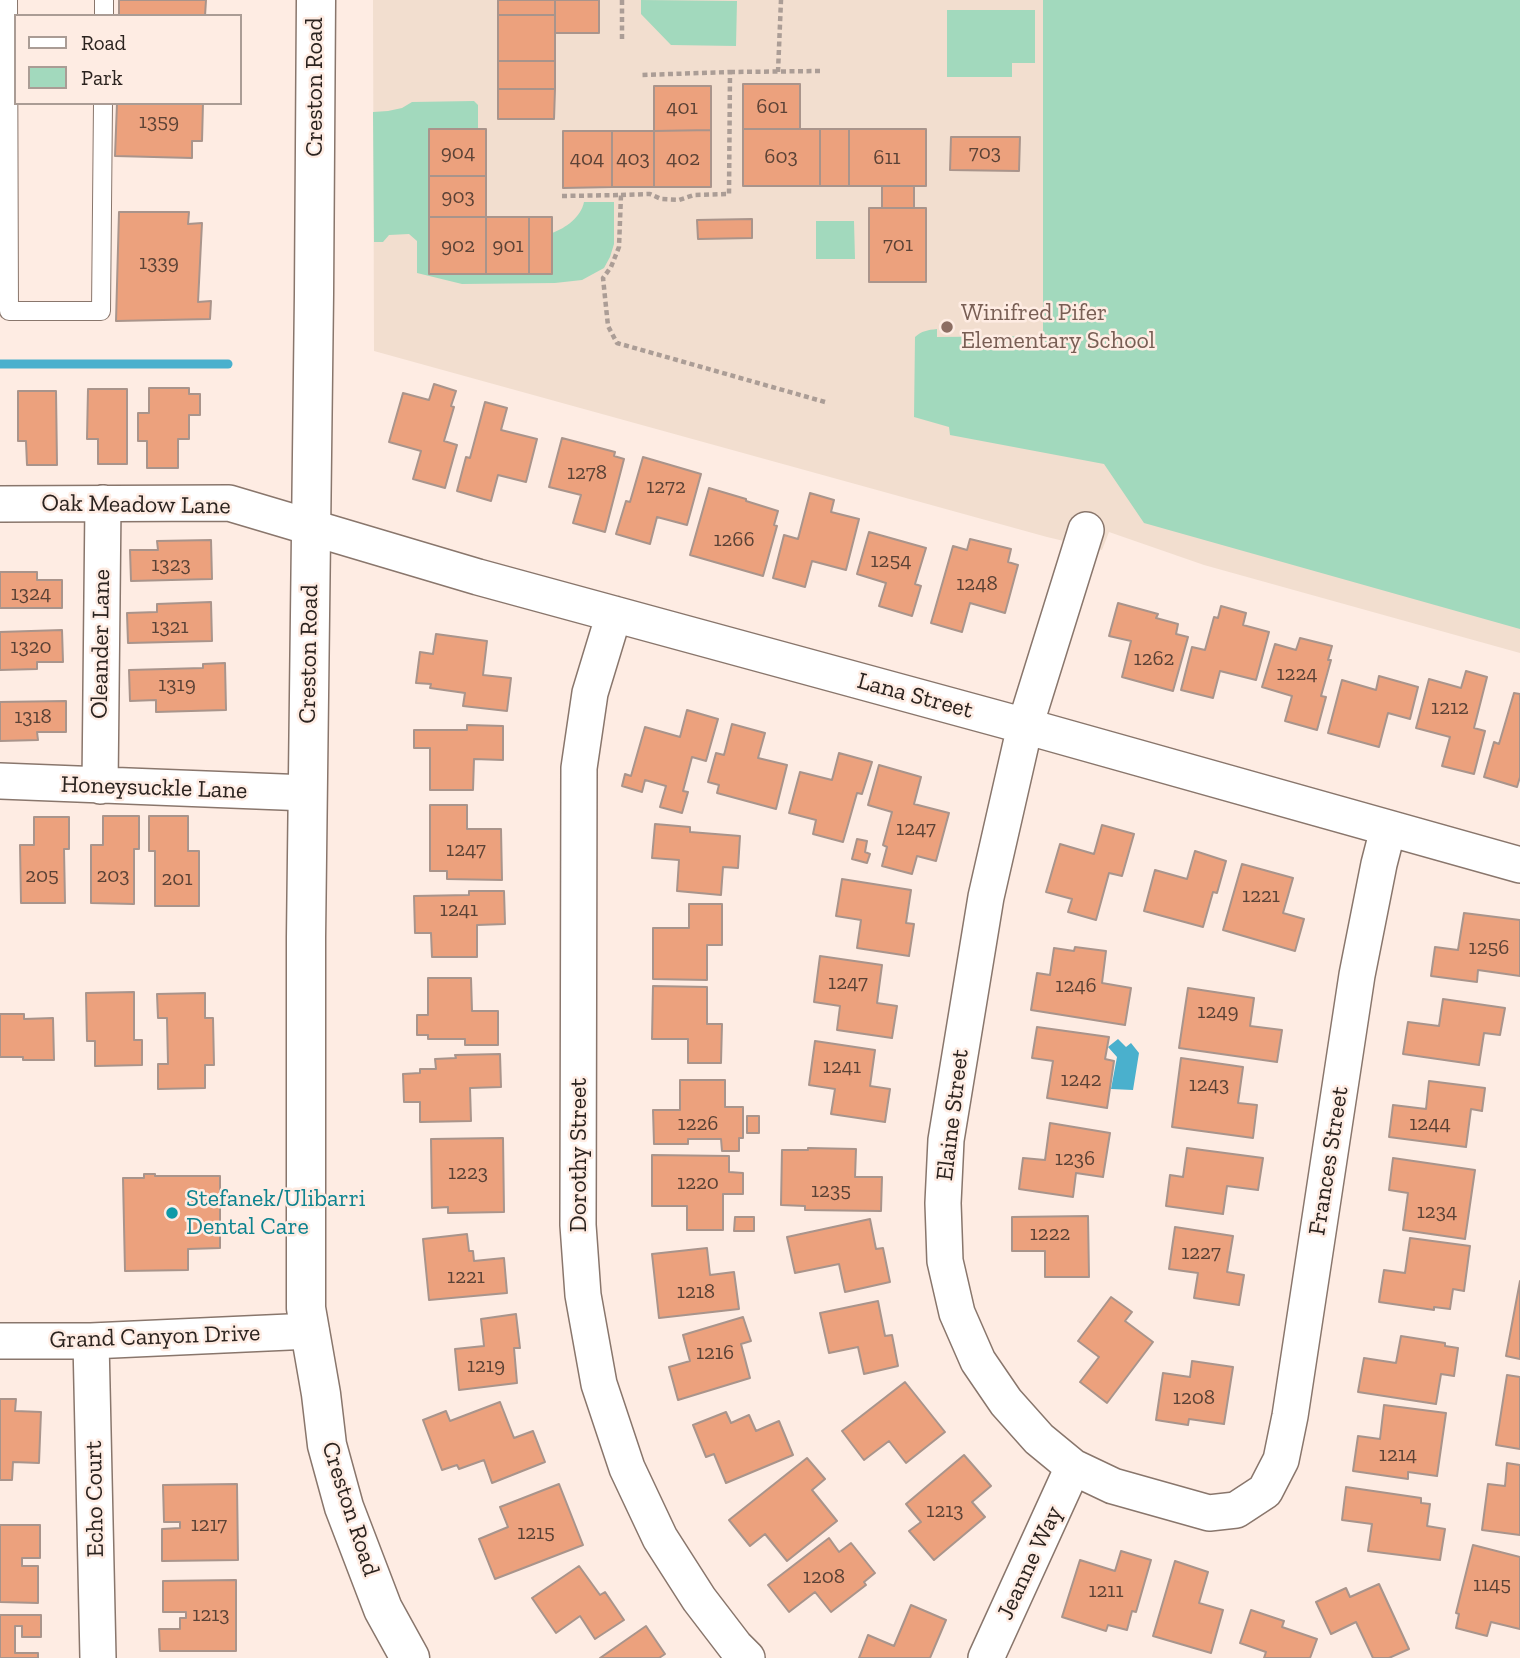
<!DOCTYPE html>
<html>
<head>
<meta charset="utf-8">
<style>
	body { margin:0 }
	#map { position:relative; width:1520px; height:1658px; overflow:hidden; background:#feece3; font-family:"Zilla Slab",serif }
	canvas { display:block }
	.legend { position:absolute; left:14px; top:14px; width:228px; height:91px; box-sizing:border-box; background:#feece3; border:2px solid #aa9c95; margin:0; padding:9px 12px; list-style:none; font-size:21px; color:#2b231f }
	.legend li { display:flex; align-items:center; gap:14px; height:35px }
	.legend b { width:35px; border:2px solid #aa9c95 }
</style>
</head>
<body>
<div id="map">
<canvas width="1520" height="1658"></canvas>
<ul class="legend">
<li><b style="height:9px;background:#fff"></b>Road</li>
<li><b style="height:19px;background:#a2d9bd"></b>Park</li>
</ul>
</div>
<script>
const context = document.querySelector('canvas').getContext('2d');
context.lineJoin = 'round';
function fillPath(path, color) { context.fillStyle = color; context.fill(path, 'evenodd'); }
function trace(path, color, width, dash) { context.strokeStyle = color; context.lineWidth = width; context.lineCap = dash ? 'butt' : 'round'; context.setLineDash(dash || []); context.stroke(path); }
function write(font, color, halo, rows, align = 'center') {
  context.font = font + ' "Zilla Slab",serif'; context.lineWidth = 5; context.setLineDash([]); context.textBaseline = 'middle'; context.strokeStyle = halo; context.fillStyle = color; for (const [text, x, y, turn = 0] of rows) {
    context.save(); context.translate(x, y); context.rotate((+turn || 0) * Math.PI / 180); context.textAlign = isNaN(turn) ? turn : align; if (halo) context.strokeText(text, 0, 0); context.fillText(text, 0, 0); context.restore();
  }
}
fillPath(new Path2D(`
	M373 0H1520V653L1204 565 1109 532 1102 550 1047 537 374 351Z`), '#f2decf');
fillPath(new Path2D(`
	M641 0 737 1 736 46 671 45 641 14Z
	M1043 0H1520V629L1144 523 1104 464 950 435 949 427 914 417 915 337C922 331 927 330 937 329V337L1043 336Z
	M947 10H1035V63H1012V77H947Z
	M474 101 478 105V129L429 130V274H551L552 233C566 228 581 217 584 202H614V244L610 257 604 268 582 280 555 283 462 284 417 273V241L409 234 389 235 383 242H374L373 112 388 111 402 108 412 102Z
	M816 221H854L855 259H816Z`), '#a2d9bd');
fillPath(new Path2D(`
	M1118 1039 1126 1047 1131 1043 1139 1053 1133 1090 1111 1089 1117 1057 1108 1047Z`), '#4ab0cd');
trace(new Path2D(`
	M0 364H228`), '#4ab0cd', 9);
const building = new Path2D(`
	M119 0H206L205 16H119Z
	M498 0H555V15H498Z
	M555 0H599V33H555Z
	M498 15H555V61H498Z
	M498 61H555V89H498Z
	M743 84H800V129H743Z
	M654 86H711V130L654 131Z
	M498 89H555L554 119H498Z
	M117 103H203L202 141H192V158L115 156Z
	M429 129H486V176H429Z
	M743 129H820V186H743Z
	M820 129H849V186H820Z
	M849 129H926V186H849Z
	M711 130V187H654V131Z
	M563 131H612V187L563 188Z
	M612 131H654V187H612Z
	M951 137H1020L1019 171 950 170Z
	M429 176H486V217H429Z
	M882 186H914V208H882Z
	M869 208H926V282H869Z
	M119 212H189L188 224 202 223 198 302 211 301 210 319 116 321Z
	M429 217H486V274H429Z
	M486 217H529V274H486Z
	M529 217H552V274H529Z
	M752 219V238L698 239 697 220Z
	M434 384 456 391 451 406 454 407 444 441 457 445 445 488 413 479 421 451 389 442 403 393 429 400Z
	M149 388H189V394H200V415H189V439H178V468H147V441H138V413H149Z
	M88 389H127V464H98V439H87Z
	M18 391H56L57 465H27L26 441H18Z
	M485 402 507 408 501 430 537 439 526 482 498 475 491 501 457 491 466 457 470 458Z
	M562 438 615 452 614 456 624 459 605 532 573 523 581 495 549 487Z
	M643 457 701 474 687 525 657 517 650 544 616 534 626 501 630 502Z
	M709 488 746 499V501L778 511 774 525 777 526 763 576 690 555Z
	M810 493 834 500 831 512 859 519 846 570 812 561 805 587 773 578 784 535 798 539Z
	M869 532 926 548 915 584 921 586 912 616 879 606 886 583 857 574Z
	M970 539 1011 549 1008 562 1018 565 1005 613 970 603 962 632 931 623 953 546 967 550Z
	M211 540 212 579 131 581 130 550H158L157 541Z
	M0 572H37V580H62V608H0Z
	M211 602 212 641 128 643 127 613 157 612V604Z
	M1118 603 1158 614 1156 618 1178 624 1176 634 1188 637 1173 691 1122 677 1131 641 1109 636Z
	M1221 606 1246 613 1243 625 1269 632 1256 680 1220 671 1213 698 1181 690 1192 647 1205 650 1214 617 1218 618Z
	M62 630 63 662H37V669L0 670V632Z
	M436 634 487 641 483 675 511 678 507 711 463 706 465 693 430 688 431 684 416 683 420 652 433 654Z
	M1300 638 1332 646 1328 660H1331L1321 696 1326 697 1317 730 1285 721 1292 696 1262 687 1275 644 1296 650Z
	M225 663 226 710 156 712V700L130 701 129 670 203 668V664Z
	M1466 671 1487 677 1474 728 1485 731 1474 774 1442 766 1450 737 1416 728 1429 679 1461 688Z
	M1379 676 1418 687 1410 719 1388 713 1379 747 1328 733 1342 680 1376 690Z
	M1514 693 1520 694V777L1517 787 1484 777 1494 742 1499 744Z
	M66 701V732H37L38 740 0 741V702Z
	M687 710 718 719 706 761 692 757 683 791 688 792 682 813 660 807 666 786 645 780 642 792 622 786 625 774 631 776 645 727 680 737Z
	M732 724 765 733 758 758 787 765 776 809 717 793 719 785 708 782 716 753 724 755Z
	M467 725 503 726V760L474 759 473 790H430V748H414V730H467Z
	M839 753 872 762 862 794 857 793 843 842 813 834 816 820 789 813 800 772 832 780Z
	M879 765 921 777 914 804 949 813 936 861 917 856 912 874 882 866 887 847 883 845 892 812 868 805Z
	M430 805H467V829H501L502 880 447 879V871H430Z
	M103 816H139V849H134V904L91 903V845H103Z
	M149 816H188V851H199V906H155V851H149Z
	M34 817H69V849H64L65 903H21L20 845H34Z
	M655 824 690 827V832L740 836 738 868 723 867 721 895 677 891 679 860 652 858Z
	M1102 825 1134 834 1122 876 1109 873 1096 920 1068 912 1072 899 1046 892 1060 844 1094 854Z
	M857 839 867 841 865 852 870 854 867 863 852 859Z
	M1195 851 1226 861 1217 893 1213 892 1203 927 1144 911 1155 870 1187 879Z
	M1242 864 1293 878 1283 913 1304 919 1295 951 1223 930Z
	M842 879 911 890 906 923 914 924 909 956 857 948 861 920 836 916Z
	M469 891H504L505 924 477 925V957H432L431 933H415L414 896 469 895Z
	M689 904H722V945H707V980L653 979V928H689Z
	M1464 913 1520 920V976L1478 970 1477 982 1431 976 1435 947 1458 950Z
	M1075 947 1106 951 1102 983 1131 988 1125 1025 1031 1010 1037 973 1050 975 1054 948 1074 951Z
	M820 956 882 965 877 1003 897 1006 892 1038 837 1030 840 1006 814 1002Z
	M428 978H471L472 1011H498V1045H465V1039H428V1035H417V1015H428Z
	M653 986 707 987V1024H722L721 1063H688V1039H652Z
	M1188 988 1254 998 1250 1026 1282 1030 1277 1062 1179 1048Z
	M134 992V1040H142V1065L95 1066V1041H87L86 993Z
	M205 993V1018H213L214 1065H205V1088L158 1089V1064H168L167 1018H158L157 994Z
	M1443 999 1505 1008 1500 1035 1484 1033 1479 1065 1403 1054 1408 1022 1439 1026Z
	M0 1014H24V1019L53 1018 54 1060H23V1057H0Z
	M1037 1027 1109 1037 1105 1059 1114 1061 1107 1108 1047 1098 1053 1061 1032 1058Z
	M815 1041 875 1050 870 1086 890 1089 885 1122 831 1114 835 1089 809 1085Z
	M500 1054 501 1087 470 1088 471 1121 420 1122V1102H404L403 1074 420 1073V1069H436L435 1059 456 1058 455 1055Z
	M1181 1058 1243 1067 1238 1103 1257 1105 1253 1138 1172 1127Z
	M680 1080H725V1107H743V1138H739V1151H722L721 1139H688V1144H654L653 1110H680Z
	M1429 1081 1485 1088 1482 1111 1471 1109 1466 1147 1389 1137 1393 1105 1426 1109Z
	M747 1116H759V1133H747Z
	M1050 1123 1110 1133 1103 1177 1076 1173 1073 1197 1019 1189 1023 1158 1045 1160Z
	M503 1138 504 1212 448 1213V1207L432 1208 431 1139Z
	M808 1148 856 1149 855 1177H882L881 1211 805 1210V1206L781 1205 782 1150H808Z
	M1187 1148 1263 1158 1258 1190 1227 1186 1223 1214 1166 1206 1170 1175 1183 1177Z
	M652 1155 729 1156V1172L743 1173V1194H723V1230H687V1206H652Z
	M1393 1158 1475 1170 1465 1239 1403 1230 1408 1193 1389 1190Z
	M144 1174H155V1176H220V1248L188 1249V1270L125 1271 123 1178H144Z
	M1088 1216 1089 1277H1045V1251H1012V1217Z
	M735 1217H754V1231H734Z
	M870 1219 876 1249 883 1248 890 1282 845 1292 839 1264 795 1273 787 1237Z
	M1175 1227 1233 1236 1227 1272 1244 1275 1239 1305 1194 1298 1198 1273 1169 1269Z
	M467 1234 469 1251H473L474 1261 504 1258 507 1293 429 1300 423 1239Z
	M1410 1238 1470 1246 1464 1291 1453 1289 1450 1309 1434 1307V1310L1379 1302 1384 1270 1405 1273Z
	M707 1248 710 1275 734 1272 739 1309 659 1318 652 1254Z
	M1520 1281V1359L1506 1356Z
	M1111 1297 1132 1312 1125 1321 1153 1342 1107 1403 1080 1382 1099 1357 1078 1341Z
	M878 1301 885 1336 892 1335 898 1366 864 1374 858 1347 829 1353 820 1313Z
	M516 1314 520 1348H514L517 1383 459 1390 455 1349 484 1346 481 1319Z
	M743 1317 751 1341 741 1344 750 1378 678 1400 669 1367 690 1361 683 1335Z
	M1401 1336 1445 1343V1346L1458 1348 1454 1376 1441 1374 1436 1404 1358 1392 1364 1358 1396 1363Z
	M1192 1361 1233 1367 1224 1424 1189 1419 1188 1425 1156 1420 1163 1373 1190 1377Z
	M1507 1375 1520 1377V1449L1496 1445Z
	M905 1382 945 1432 906 1463 889 1441 864 1460 842 1431Z
	M0 1399H16L15 1411 41 1412 39 1463 13 1462 12 1480H0Z
	M500 1402 514 1438 533 1431 545 1462 492 1483 484 1460 459 1469 457 1465 442 1470 423 1420 446 1411 450 1421Z
	M1384 1405 1446 1413 1437 1476 1408 1472V1479L1353 1471 1358 1436 1380 1439Z
	M726 1412 731 1423 749 1415 756 1431 779 1421 793 1455 726 1483 714 1454 706 1457 693 1425Z
	M964 1455 991 1486 972 1502 985 1517 934 1560 909 1531 921 1522 906 1504Z
	M807 1458 825 1479 812 1490 837 1521 787 1561 765 1534 750 1546 729 1520Z
	M1507 1463 1520 1465V1535L1482 1530 1488 1484 1505 1486Z
	M237 1484 238 1560 162 1561V1529L180 1528V1522H164L163 1485Z
	M559 1484 583 1545 495 1579 479 1539 508 1527 500 1507Z
	M1346 1487 1421 1498V1503L1430 1504 1427 1526 1445 1529 1440 1560 1368 1551 1372 1524 1342 1520Z
	M0 1525H40V1558H22V1566H38V1603L0 1602Z
	M829 1538 839 1552 851 1543 875 1573 864 1582 866 1585 831 1612 815 1592 789 1612 768 1585Z
	M1473 1545 1520 1557V1629L1491 1622 1487 1636 1456 1628 1459 1614 1456 1613Z
	M1121 1551 1151 1560 1136 1612 1132 1611 1127 1630 1108 1625 1106 1631 1062 1617 1080 1560 1115 1571Z
	M1175 1561 1208 1572 1199 1603 1223 1610 1211 1653 1153 1636Z
	M579 1566 600 1595 605 1592 624 1620 595 1639 580 1616 556 1633 532 1598Z
	M236 1580V1651H160L159 1629H180V1618H186V1612H163V1581Z
	M1379 1584 1409 1649 1389 1658H1373L1356 1622 1331 1634 1316 1602 1346 1588 1350 1597Z
	M911 1605 946 1620 930 1658H859L868 1635 894 1646Z
	M1251 1610 1284 1621 1282 1627 1317 1639 1310 1658H1264L1266 1652 1240 1643Z
	M0 1615H41V1637H22V1626H15V1653H38V1658H0Z
	M646 1626 665 1654 659 1658H600Z`);
fillPath(building, '#eca17d');
trace(building, '#a9948b', 2);
const lane = new Path2D(`
	M8 0 9 311H101L103 103
	M104 16V0`);
const street = new Path2D(`
	M0 504 229 503 478 577 1025 726 1520 865
	M1086 530 1025 726 986 897 946 1140 943 1203 945 1261 957 1313 978 1361 1006 1402 1039 1439 1073 1467 1113 1486 1209 1513 1236 1510 1265 1491 1281 1460 1290 1416 1357 975 1379 864 1388 829
	M614 614 590 693 579 768 578 1225 583 1295 599 1384 627 1468 660 1538 699 1599 735 1646 747 1658
	M0 781 308 793
	M100 786 103 503
	M0 1341H91L311 1331
	M91 1341 98 1658
	M986 1658 1073 1467`);
const secondary = new Path2D(`
	M316 0 314 294 306 937V1308L321 1394 327 1445 344 1507 383 1609 410 1658`);
trace(lane, '#89766c', 20);
trace(street, '#89766c', 38);
trace(secondary, '#89766c', 41);
trace(new Path2D(`
	M622 0V41
	M730 72 822 71
	M778 72 781 0
	M621 195 650 194 661 199 679 200 694 195 729 194 730 72 642 75
	M562 196 621 195 619 247 611 267 603 278 608 326 617 343 825 402`), '#ab9d96', 4.5, [5, 3.5]);
trace(lane, '#fff', 18);
trace(street, '#fff', 35);
trace(secondary, '#fff', 38);
for (const [x, y, r, color] of [
	[947,327,7,"#8d6e63"],
	[172,1213,7,"#0f9aa8"]
]) { const dot = new Path2D(); dot.arc(x, y, r, 0, 2 * Math.PI); context.fillStyle = color; context.fill(dot); trace(dot, '#feece3', 2.5); }
write('21px', '#5b4236', null, [
	["601",772,107],
	["401",682,108],
	["1359",159,122],
	["904",458,153],
	["703",985,153],
	["603",781,157],
	["611",887,158],
	["404",587,159],
	["403",633,159],
	["402",683,159],
	["903",458,197],
	["701",898,245],
	["902",458,246],
	["901",508,246],
	["1339",159,263],
	["1278",587,473],
	["1272",666,487],
	["1266",734,540],
	["1254",891,561],
	["1323",171,565],
	["1248",977,584],
	["1324",31,594],
	["1321",170,627],
	["1320",31,647],
	["1262",1154,659],
	["1224",1297,674],
	["1319",177,685],
	["1212",1450,708],
	["1318",33,717],
	["1247",916,829],
	["1247",466,850],
	["205",42,876],
	["203",113,876],
	["201",177,879],
	["1221",1261,896],
	["1241",459,910],
	["1256",1489,948],
	["1247",848,983],
	["1246",1076,986],
	["1249",1218,1012],
	["1241",842,1067],
	["1242",1081,1080],
	["1243",1209,1085],
	["1226",698,1124],
	["1244",1430,1124],
	["1236",1075,1159],
	["1223",468,1173],
	["1220",698,1183],
	["1235",831,1191],
	["1234",1437,1212],
	["1222",1050,1234],
	["1227",1201,1253],
	["1221",466,1277],
	["1218",696,1292],
	["1216",715,1353],
	["1219",486,1366],
	["1208",1194,1398],
	["1214",1398,1455],
	["1213",945,1511],
	["1217",209,1525],
	["1215",536,1533],
	["1208",824,1577],
	["1145",1492,1585],
	["1211",1106,1591],
	["1213",211,1615]
]);
write('24px', '#2b231f', '#feece3', [
	["Creston Road",315,87,-90],
	["Oak Meadow Lane",136,505,1],
	["Oleander Lane",101,644,-89],
	["Creston Road",309,654,-89],
	["Lana Street",915,696,15],
	["Honeysuckle Lane",154,788,2],
	["Elaine Street",953,1115,-83],
	["Dorothy Street",579,1155,-90],
	["Frances Street",1329,1161,-81],
	["Grand Canyon Drive",155,1337,-2],
	["Echo Court",95,1499,-91],
	["Creston Road",350,1509,72],
	["Jeanne Way",1030,1563,-65]
]);
write('24px', '#785e54', '#feece3', [
	["Winifred Pifer",961,313],
	["Elementary School",961,341]
], 'left');
write('24px', '#0d838f', '#feece3', [
	["Stefanek/Ulibarri",186,1199],
	["Dental Care",186,1227]
], 'left');
</script>
</body>
</html>
